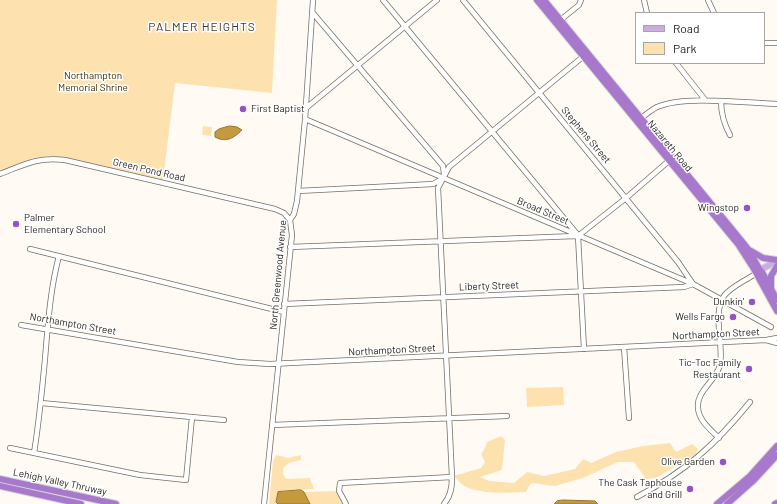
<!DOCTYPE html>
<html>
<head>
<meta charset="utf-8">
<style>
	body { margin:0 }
	#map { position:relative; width:777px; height:504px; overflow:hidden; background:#fffbf4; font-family:Barlow,sans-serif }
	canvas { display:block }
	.legend { position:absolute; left:635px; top:12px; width:130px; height:52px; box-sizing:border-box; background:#fff; border:1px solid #a6a5a4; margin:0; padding:5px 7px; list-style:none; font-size:12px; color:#201e1b }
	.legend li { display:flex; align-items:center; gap:8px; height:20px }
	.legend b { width:20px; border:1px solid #a6a5a4 }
</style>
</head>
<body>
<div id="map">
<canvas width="777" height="504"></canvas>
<ul class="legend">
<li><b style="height:5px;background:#caaee0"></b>Road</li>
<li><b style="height:11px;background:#fde2b0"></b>Park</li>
</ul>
</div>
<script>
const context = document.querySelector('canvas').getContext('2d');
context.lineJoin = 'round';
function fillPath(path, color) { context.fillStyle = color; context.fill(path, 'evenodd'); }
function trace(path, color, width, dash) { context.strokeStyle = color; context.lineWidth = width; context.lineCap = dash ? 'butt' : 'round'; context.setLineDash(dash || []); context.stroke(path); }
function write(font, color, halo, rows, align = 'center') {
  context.font = font + ' Barlow,sans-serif'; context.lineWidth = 3; context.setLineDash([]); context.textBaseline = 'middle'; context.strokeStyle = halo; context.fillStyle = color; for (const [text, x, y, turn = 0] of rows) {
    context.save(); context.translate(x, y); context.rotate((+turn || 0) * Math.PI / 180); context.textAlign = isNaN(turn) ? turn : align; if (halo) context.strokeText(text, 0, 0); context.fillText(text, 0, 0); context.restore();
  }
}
fillPath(new Path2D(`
	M0 0H277L272 93 175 83 163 180 52 156 33 158 0 172Z
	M203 126 212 127 211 136 202 135Z
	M563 387 564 405 527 407 526 388Z
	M501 436 505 440 502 470 480 477 489 481 514 483 527 472 544 476 575 469 583 459 591 463 616 452 643 446 670 443 676 452 692 444 698 449 696 454 656 478 646 479 634 462H618L583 478 555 486 532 483 529 486 526 492C507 493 479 495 463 485 460 483 457 479 454 476L481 468 485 462 481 454 485 448 487 442Z
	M276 455 288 458 301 455V460L289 463 283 468V474L286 479 310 478 314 489 278 492 276 502 278 504H269L273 461Z
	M339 491 346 504H310L304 492Z`), '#fde2b0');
const water = new Path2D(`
	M230 126 237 127 242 130C234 138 226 143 215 137V132L219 129Z
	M301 490 304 492 310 504H278L276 502 278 492Z
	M563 500 595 501 598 504H554L557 501Z`);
fillPath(water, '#c5993d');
trace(water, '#947433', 1);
const minor = new Path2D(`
	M383 0 577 234
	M644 0 647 13
	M708 0 714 13
	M312 12 443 166 444 174
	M558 22 579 5 581 0
	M764 43H777
	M676 63 706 101
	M721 101C721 114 724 124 730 135
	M306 108 437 0
	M305 119 693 284 771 327
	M639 120C645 115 651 110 657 107 685 95 745 103 777 104
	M0 174C26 164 36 157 65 160L275 209 284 213 290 220
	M298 191 433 184 442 179
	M578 236 626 198 671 159
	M578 236 584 349
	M290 247 576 236
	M30 249 284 312
	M284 304 684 287 693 284 678 262 463 0
	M21 325 238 362 270 364 766 340 777 338
	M766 340 777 343
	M624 347 629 418
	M41 403 224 420
	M272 425 507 416
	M719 438C710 429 699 421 698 408 696 391 716 381 720 365 724 346 712 313 724 296 730 287 748 279 757 273
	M10 448 140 475 186 480 192 417
	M34 453C39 422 42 391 45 359 48 324 50 290 59 256
	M637 497C686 471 715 445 750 402
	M264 504 292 235 290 220 294 214 297 201 305 120 313 0
	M346 504 339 491 340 483 452 477
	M444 504C451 496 452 487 452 477L438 188 449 167 585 55`);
const major = new Path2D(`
	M757 273 760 270 777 261`);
const highway = new Path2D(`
	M537 0 738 244 754 269 777 311
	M544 0 735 233 748 249 760 270
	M751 251 763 258 777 260
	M762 272 777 300
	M771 288V276L777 266
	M0 479 116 504
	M0 486 81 504
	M717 504 750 476 777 446
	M727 504 754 480 777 455
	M775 504 777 503`);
trace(minor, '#736f67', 6);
trace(major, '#d7d6d6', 8);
trace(highway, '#d7d6d6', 8);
trace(minor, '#fff', 4.5);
trace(major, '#caaee0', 5.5);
trace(highway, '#a778cc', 6);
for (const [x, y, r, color] of [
	[243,109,4,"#9651c6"],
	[747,208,4,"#9651c6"],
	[16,224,4,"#9651c6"],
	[752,302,4,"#9651c6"],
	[733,317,4,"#9651c6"],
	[749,369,4,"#9651c6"],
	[723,462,4,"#9651c6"],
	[690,489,4,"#9651c6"]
]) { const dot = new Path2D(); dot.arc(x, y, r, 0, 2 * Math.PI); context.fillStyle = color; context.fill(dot); trace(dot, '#fff', 1.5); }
write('10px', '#3a2800', '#fff', [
	["Northampton",93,76],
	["Memorial Shrine",93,88]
]);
write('10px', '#201e1b', '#fff', [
	["First Baptist",251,109,"left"],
	["Wingstop",739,208],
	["Palmer",24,218,"left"],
	["Elementary School",24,230,"left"],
	["Dunkin'",744,302],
	["Wells Fargo",725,317],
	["Tic-Toc Family",741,363],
	["Restaurant",741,375],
	["Olive Garden",715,462],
	["The Cask Taphouse",682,483],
	["and Grill",682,495]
], 'right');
write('10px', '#201e1b', '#fff', [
	["Stephens Street",586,135,50],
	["Nazareth Road",670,146,50],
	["Green Pond Road",149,170,13],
	["Broad Street",543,211,23],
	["North Greenwood Avenue",278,275,-85],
	["Liberty Street",489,286,-2],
	["Northampton Street",73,324,10],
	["Northampton Street",716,334,-3],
	["Northampton Street",392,350,-3],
	["Lehigh Valley Thruway",60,482,12]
]);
context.letterSpacing = '1px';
write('12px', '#3f3c35', '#fff', [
	["PALMER HEIGHTS",202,27]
]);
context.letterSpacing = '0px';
</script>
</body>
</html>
